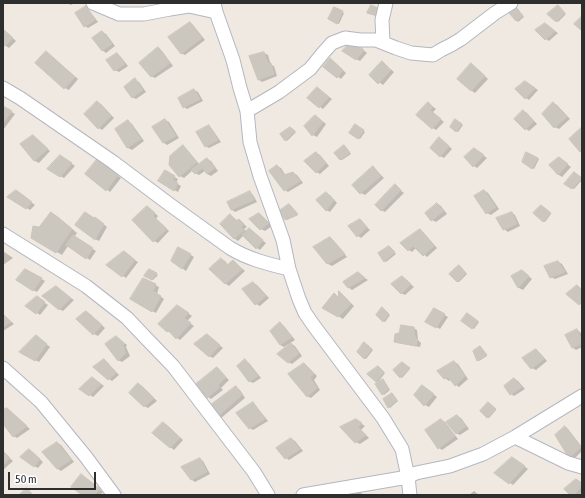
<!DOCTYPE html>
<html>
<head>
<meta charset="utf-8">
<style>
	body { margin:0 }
	#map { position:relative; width:585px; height:498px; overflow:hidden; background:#efe9e1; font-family:"Asap Condensed",sans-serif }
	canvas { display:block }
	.frame { position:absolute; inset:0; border:4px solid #2e2e2e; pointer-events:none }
	.scale { position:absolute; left:8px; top:472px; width:88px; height:18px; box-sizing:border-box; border:2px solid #2e2e2e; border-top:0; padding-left:5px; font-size:12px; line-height:14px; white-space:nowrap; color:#2e2e2e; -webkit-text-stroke:3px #fff; paint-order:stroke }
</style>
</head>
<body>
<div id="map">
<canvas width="585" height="498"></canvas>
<div class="frame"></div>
<div class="scale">50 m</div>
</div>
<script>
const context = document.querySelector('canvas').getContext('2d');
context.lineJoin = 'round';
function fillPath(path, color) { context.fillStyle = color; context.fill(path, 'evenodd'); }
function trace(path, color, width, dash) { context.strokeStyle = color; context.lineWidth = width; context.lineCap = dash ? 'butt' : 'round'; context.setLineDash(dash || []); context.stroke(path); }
fillPath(new Path2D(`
	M67 3H75L71 5Z
	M86 7 89 10 98 22 88 28 85 26Z
	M334 8 344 13 339 24 329 19Z
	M559 8 566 14 558 22 557 21Z
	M518 9 524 17 518 22 511 13Z
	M190 23 193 25 205 40 185 55 181 53Z
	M549 27 558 33 549 41 546 39Z
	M3 29 16 41 9 48 3 44Z
	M102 32 106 34 115 46 106 53 102 50Z
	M356 44 367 53 360 61 356 59Z
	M159 48 162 51 173 66 155 78 151 76Z
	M264 53 268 55 271 65 274 66 277 76 262 82 259 80 250 57Z
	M117 54 120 56 128 66 119 72 115 70 108 60Z
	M50 55 78 79 69 90 65 88 37 63Z
	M334 62 346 73 341 79 324 66Z
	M382 62 394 72 383 85 370 75Z
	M475 67 488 79 475 93 472 91 459 79Z
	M135 80 139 82 146 92 136 99 132 97Z
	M529 84 538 90 529 100 526 98Z
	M317 88 332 99 323 109 320 107Z
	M194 90 198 92 203 101 187 109 184 107Z
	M97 102 101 104 114 118 102 130 99 128Z
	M428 103 436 109 433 112 444 122 436 130 433 128 418 115Z
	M553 103 557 105 570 119 559 129 555 127Z
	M3 107 15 114 3 130Z
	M523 111 527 113 537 124 529 131 526 129Z
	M316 116 326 124 317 137 313 135 305 126Z
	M165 120 169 122 179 138 167 145 164 143 154 127Z
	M456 120 463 125 458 132 451 127Z
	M128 121 132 124 144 141 132 150 128 148 116 130Z
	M355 125 365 132 360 139 350 132Z
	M209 126 212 129 221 142 209 148 205 146Z
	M292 129 296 132 287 141 286 140Z
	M37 139 50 151 39 163 35 161 21 144Z
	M443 141 452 149 444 158 440 156Z
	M183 147 186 149 200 165 207 159 211 161 218 171 211 176 207 174 205 171 199 175 195 173 193 170 184 178 180 176 170 165Z
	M346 147 351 154 342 160H340Z
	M474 149 487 158 477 168 474 166Z
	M316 153 320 155 329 166 320 174 316 172Z
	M527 153 539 159 534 169 523 162Z
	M64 158 75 166 64 178 60 176Z
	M102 161 121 178 110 192 87 173Z
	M563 161 571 167 562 177 559 175 551 166Z
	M277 166 281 168 286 176 293 173 297 175 303 183 288 192 285 190Z
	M373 168 376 170 384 178 365 195 361 193Z
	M165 172 178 179 176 183 181 186 178 192 159 181Z
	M576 174 582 179V180L574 189 566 184Z
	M395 186 404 193 385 212 381 210Z
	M485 191 488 193 499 209 491 215 487 213Z
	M250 192 253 195 257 202 235 212 232 210 228 202Z
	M326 193 330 195 337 203 330 212 326 210Z
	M20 194 35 205 30 210 9 197Z
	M438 204 441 206 447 214 436 222 432 220Z
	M290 206 298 215 287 220 286 219Z
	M543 207 551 214 545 222 543 221Z
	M150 209 158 216 156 219 169 231 158 243 154 241 133 220Z
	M51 213 57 216 77 233 74 237 96 251 90 260 68 246 62 255 32 237Z
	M512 213 515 215 520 226 508 232 504 229Z
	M259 214 263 217 272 226 265 231 261 229Z
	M230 215 238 221 239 220 242 222 247 227 244 229 247 232 249 229 266 243 260 250 257 248 244 235 238 241 235 239 221 224Z
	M94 219 98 220 107 227 99 241 95 239Z
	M360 221 363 223 370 230 361 238 358 236Z
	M420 230 424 233 437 248 427 257 416 248 412 252 409 250Z
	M330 238 333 240 347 257 332 266 328 264 314 247Z
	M389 247 396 254 386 262 385 261Z
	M179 248 194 257 186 271 172 261Z
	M3 251 13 258 3 265Z
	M127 255 138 262 126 278 123 276Z
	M221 259 225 261 228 265 234 261 237 264 245 271 229 286 226 284 211 269Z
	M558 262 562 264 568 274 555 279 551 277Z
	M459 266 467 274 459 282 457 281Z
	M26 270 45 281 37 292 33 290Z
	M150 270 158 275 153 280 145 276Z
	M525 273 532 279 523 290 519 288 513 277Z
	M362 276 368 280 352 290 348 287Z
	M403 277 414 287 405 295 401 293Z
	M144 279 159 287 157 294 164 299 156 313 131 299Z
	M253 283 257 285 269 298 260 306 256 304Z
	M59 290 74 300 63 311 59 309Z
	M340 293 343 295 354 306 343 319 323 307 339 298Z
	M40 300 48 305 40 315 27 306Z
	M181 308 192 316 187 321 194 326 180 340 177 338 172 332 171 333 167 331 159 324Z
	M434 309 448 317 440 329 426 321Z
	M383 310 390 315 385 322 383 321Z
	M3 314 14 324 3 331Z
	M90 314 105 328 98 336 94 334 77 319Z
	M467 314 479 322 474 329 462 321Z
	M281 324 284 326 295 340 284 347 280 345Z
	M413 328 417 330 418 340 421 343 420 347 398 343 395 341Z
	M577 330 580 332 582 336V347L576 350 573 348Z
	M116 337 127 345 126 347 130 356 122 362 118 360Z
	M211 338 223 348 213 358 209 356Z
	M40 339 50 347 39 362 21 352Z
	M364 343 373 350 366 359 364 358Z
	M291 344 295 346 302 356 292 364 288 362Z
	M481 348 487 356 479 361 478 360Z
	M536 350 540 353 547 361 536 370 532 368Z
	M104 360 107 362 119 375 112 381 109 379Z
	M245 361 249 363 261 378 253 383 249 381Z
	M454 362 458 364 468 379 459 387 456 385 451 379 449 381 445 378Z
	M402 363 410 369 402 378 401 377Z
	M304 364 308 367 317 376 314 380 320 390 311 398 307 396Z
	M379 367 385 373 378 382 376 381Z
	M220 371 229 380 221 388 223 390 211 399 208 397Z
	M514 379 518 381 525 389 514 396 511 394Z
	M96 380 104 386 93 397 81 389Z
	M384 382 390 390 384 395 383 394Z
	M138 384 142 386 157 401 148 408 144 406Z
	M236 388 240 390 245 398 220 419 217 417Z
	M426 388 437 397 429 407 425 405 416 395Z
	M392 394 398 401 390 408 389 407Z
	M253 403 256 406 268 421 253 430 250 428Z
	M489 404 496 410 489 418 487 417Z
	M3 412H10L30 429 17 438 13 436 3 423Z
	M457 416 461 418 469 429 460 435 456 433Z
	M441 420 445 422 458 439 442 450 439 448Z
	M359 422 365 426 361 430 369 438 360 444 356 442 342 427Z
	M164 423 167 425 183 440 174 450 153 433Z
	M565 427 568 429 582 447V451L574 459 570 457Z
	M291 439 295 441 303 451 289 460 286 458Z
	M57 443 61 445 74 462 61 471 58 469 43 452Z
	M3 452 13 461 3 470Z
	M32 452 43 462 38 468 34 466Z
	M200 459 203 461 210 474 195 482 192 480Z
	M516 460 528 469 513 485 510 483Z
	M85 478 103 492 100 495H84Z
	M582 484V492L579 495H571Z
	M357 490 361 492 362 495H347L346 492Z
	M474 491 479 495H469Z`), '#0003');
const building = new Path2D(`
	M371 5 380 9 377 16 367 13Z
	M558 5 565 13 556 22 547 14Z
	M86 6 95 20 84 27 75 13Z
	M334 7 343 11 337 24 328 19Z
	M516 7 523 16 516 21 509 13Z
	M582 16V31L574 24Z
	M190 22 202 38 181 54 168 37Z
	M545 23 555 31 545 40 535 30Z
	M3 29 13 38 5 46 3 45Z
	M102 31 112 44 102 51 92 38Z
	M352 41 364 50 356 60 342 51Z
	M158 47 170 63 151 77 139 63Z
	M46 51 75 77 64 89 35 63Z
	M264 52 268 63H271L274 74 258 80 249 56Z
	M117 53 125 64 114 71 106 60Z
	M330 58 343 70 337 78 323 67Z
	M382 61 391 70 378 84 369 75Z
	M471 63 485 76 471 91 457 79Z
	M135 78 143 90 132 98 124 87Z
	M525 81 535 88 525 99 515 89Z
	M317 87 329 97 319 108 307 98Z
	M194 89 200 99 183 108 178 98Z
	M97 101 111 116 98 129 84 114Z
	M428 102 433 107 430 110 441 119 432 129 416 115Z
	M553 102 567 117 554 128 542 114Z
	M3 106 12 111 3 123Z
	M523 110 534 121 525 130 514 119Z
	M315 115 323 122 312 136 304 126Z
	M165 119 176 136 163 143 152 127Z
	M455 119 462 124 456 132 450 127Z
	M128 120 141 139 127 148 115 129Z
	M355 124 364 130 358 139 349 133Z
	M209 125 218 140 205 147 196 132Z
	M290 127 295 131 285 141 280 134Z
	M582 127V150L580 152 569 139Z
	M33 135 48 149 34 161 20 144Z
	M439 137 449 146 440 157 430 148Z
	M183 145 197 162 179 177 169 165 170 156Z
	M344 145 350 153 340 160 334 153Z
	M474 148 484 155 473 167 464 157Z
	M316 152 326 163 316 173 304 161Z
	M526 152 538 158 532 169 522 162Z
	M60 155 72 163 60 177 47 169Z
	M99 157 118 175 106 191 85 174Z
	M559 157 568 164 558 175 549 165Z
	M207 158 215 168 207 174 202 168 195 174 191 170Z
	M277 165 284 175 293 172 300 181 284 191 269 171Z
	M373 166 381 176 360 194 352 185Z
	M165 170 175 176 173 180 178 183 174 191 158 181Z
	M574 172 582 178 572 189 564 184Z
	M395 184 401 190 381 211 375 205Z
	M16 190 32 202 26 209 7 197Z
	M484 190 496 207 486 214 474 196Z
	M250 191 254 200 231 210 227 202Z
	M326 192 334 200 326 211 316 200Z
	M437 203 444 211 431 221 425 213Z
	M289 204 298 214 285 220 279 211Z
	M541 205 551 213 543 222 533 213Z
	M147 206 155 213 153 216 167 229 153 242 132 220Z
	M51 212 72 229 56 253 31 238 33 226 39 227Z
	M85 212 94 218 95 217 104 224 95 240 75 225Z
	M512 212 517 224 503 230 496 218Z
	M259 213 269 223 260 230 249 219Z
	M230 214 236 221 239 219 244 224 241 227 244 230 234 239 220 224Z
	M360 219 367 227 357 237 348 226Z
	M249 228 263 240 256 249 242 235Z
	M420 229 434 246 423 256 413 246 408 251 400 243Z
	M73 235 93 248 86 259 66 245Z
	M330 237 345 254 327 264 313 247Z
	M389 246 395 252 384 262 378 253Z
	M178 247 191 254 182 269 171 261Z
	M124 251 135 260 122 277 106 265Z
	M221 258 227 265 233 260 242 269 225 284 209 269Z
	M558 261 565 272 550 278 544 266Z
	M459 265 466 273 457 282 449 274Z
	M25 269 42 278 33 291 16 280Z
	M149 269 157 273 152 280 144 276Z
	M522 270 529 276 518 288 511 276Z
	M358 272 365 278 348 288 343 282Z
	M402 276 411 284 401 294 391 284Z
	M143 278 156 284 153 291 161 296 152 312 130 299Z
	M253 282 266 296 255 305 242 289Z
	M577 285 582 290V302L579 305 566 294Z
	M56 286 71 298 59 310 42 296Z
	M339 291 351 304 338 317 322 308 334 293 338 297Z
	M37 296 45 302 36 314 25 306Z
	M177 305 189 313 184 318 191 323 176 339 168 330 167 332 158 324Z
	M382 307 389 314 383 322 376 315Z
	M434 308 445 314 436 328 425 322Z
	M86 311 102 325 93 335 76 319Z
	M467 313 478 321 472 329 461 321Z
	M3 314 11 322 3 327Z
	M280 322 292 337 280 345 270 331Z
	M401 325 414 327 415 337 418 340 416 346 394 342 395 334 399 333Z
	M577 329 582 341V344L572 348 565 335Z
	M207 334 220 345 209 357 194 344Z
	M36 335 47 344 35 361 19 352Z
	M116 336 124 343 123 345 126 353 118 361 105 344Z
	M364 342 372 349 364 359 357 352Z
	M291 343 299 353 288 363 277 354Z
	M480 346 487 355 477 361 473 351Z
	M536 349 544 359 531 369 522 358Z
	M104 359 116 373 108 380 93 367Z
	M245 359 258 376 249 382 237 366Z
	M454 361 465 376 455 386 448 377 444 379 437 371Z
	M402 362 410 368 400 378 393 370Z
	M304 363 314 374 310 377 317 388 307 397 288 374Z
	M378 366 384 372 376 382 367 374Z
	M217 367 226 377 218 385 220 387 207 398 196 384Z
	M92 377 101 384 89 396 79 389Z
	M514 378 522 387 510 395 504 386Z
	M383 379 389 389 382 395 375 384Z
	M138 383 154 398 144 407 129 393Z
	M422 385 434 394 424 406 414 395Z
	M236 386 242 395 216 418 208 407Z
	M392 393 397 400 388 408 383 399Z
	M253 402 265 419 249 429 236 413Z
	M488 402 496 409 487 418 480 411Z
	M7 408 27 426 13 437 3 424V410Z
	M457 415 466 426 456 434 446 422Z
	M356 419 362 423 358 427 366 435 355 443 340 427Z
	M441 419 455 436 438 449 425 430Z
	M163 422 180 438 170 448 152 433Z
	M565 426 581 447 569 458 555 435Z
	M291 438 300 449 285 459 276 448Z
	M57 442 71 460 57 469 42 452Z
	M29 449 40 459 34 467 20 457Z
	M3 451 10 458 3 465Z
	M512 457 525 466 509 484 494 473Z
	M200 458 207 472 191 480 181 467Z
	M81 474 100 489 94 495H82L71 487Z
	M576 479 582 483V486L574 495H570L564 489Z
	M27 488 33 495H19Z`);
fillPath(building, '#cbc7bf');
trace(building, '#cbc5ba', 1);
const minor = new Path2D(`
	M93 3 119 14H144L170 9 189 6 216 12
	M214 3 216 12 233 60 240 88 247 111 250 142 260 176 283 240 289 269
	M383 42 382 20 386 3
	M3 88 20 98 113 162 169 204 230 248C248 259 268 264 289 269L299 299 305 313 314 326 383 418 402 449 408 477 410 495
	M247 111 279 92 310 69 323 53 332 43 345 38 360 40H376L396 48 411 53 433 55 441 50 451 45 461 39 495 13 511 3
	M3 234 86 286 127 318 144 336 173 366 254 472 268 495
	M3 368 41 402 86 457 114 495
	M515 437 568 463 582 467
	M303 495 408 477 416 473 450 466 483 454 515 437 582 396`);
trace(minor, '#b4b7c1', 15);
trace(minor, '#fff', 13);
</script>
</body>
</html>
